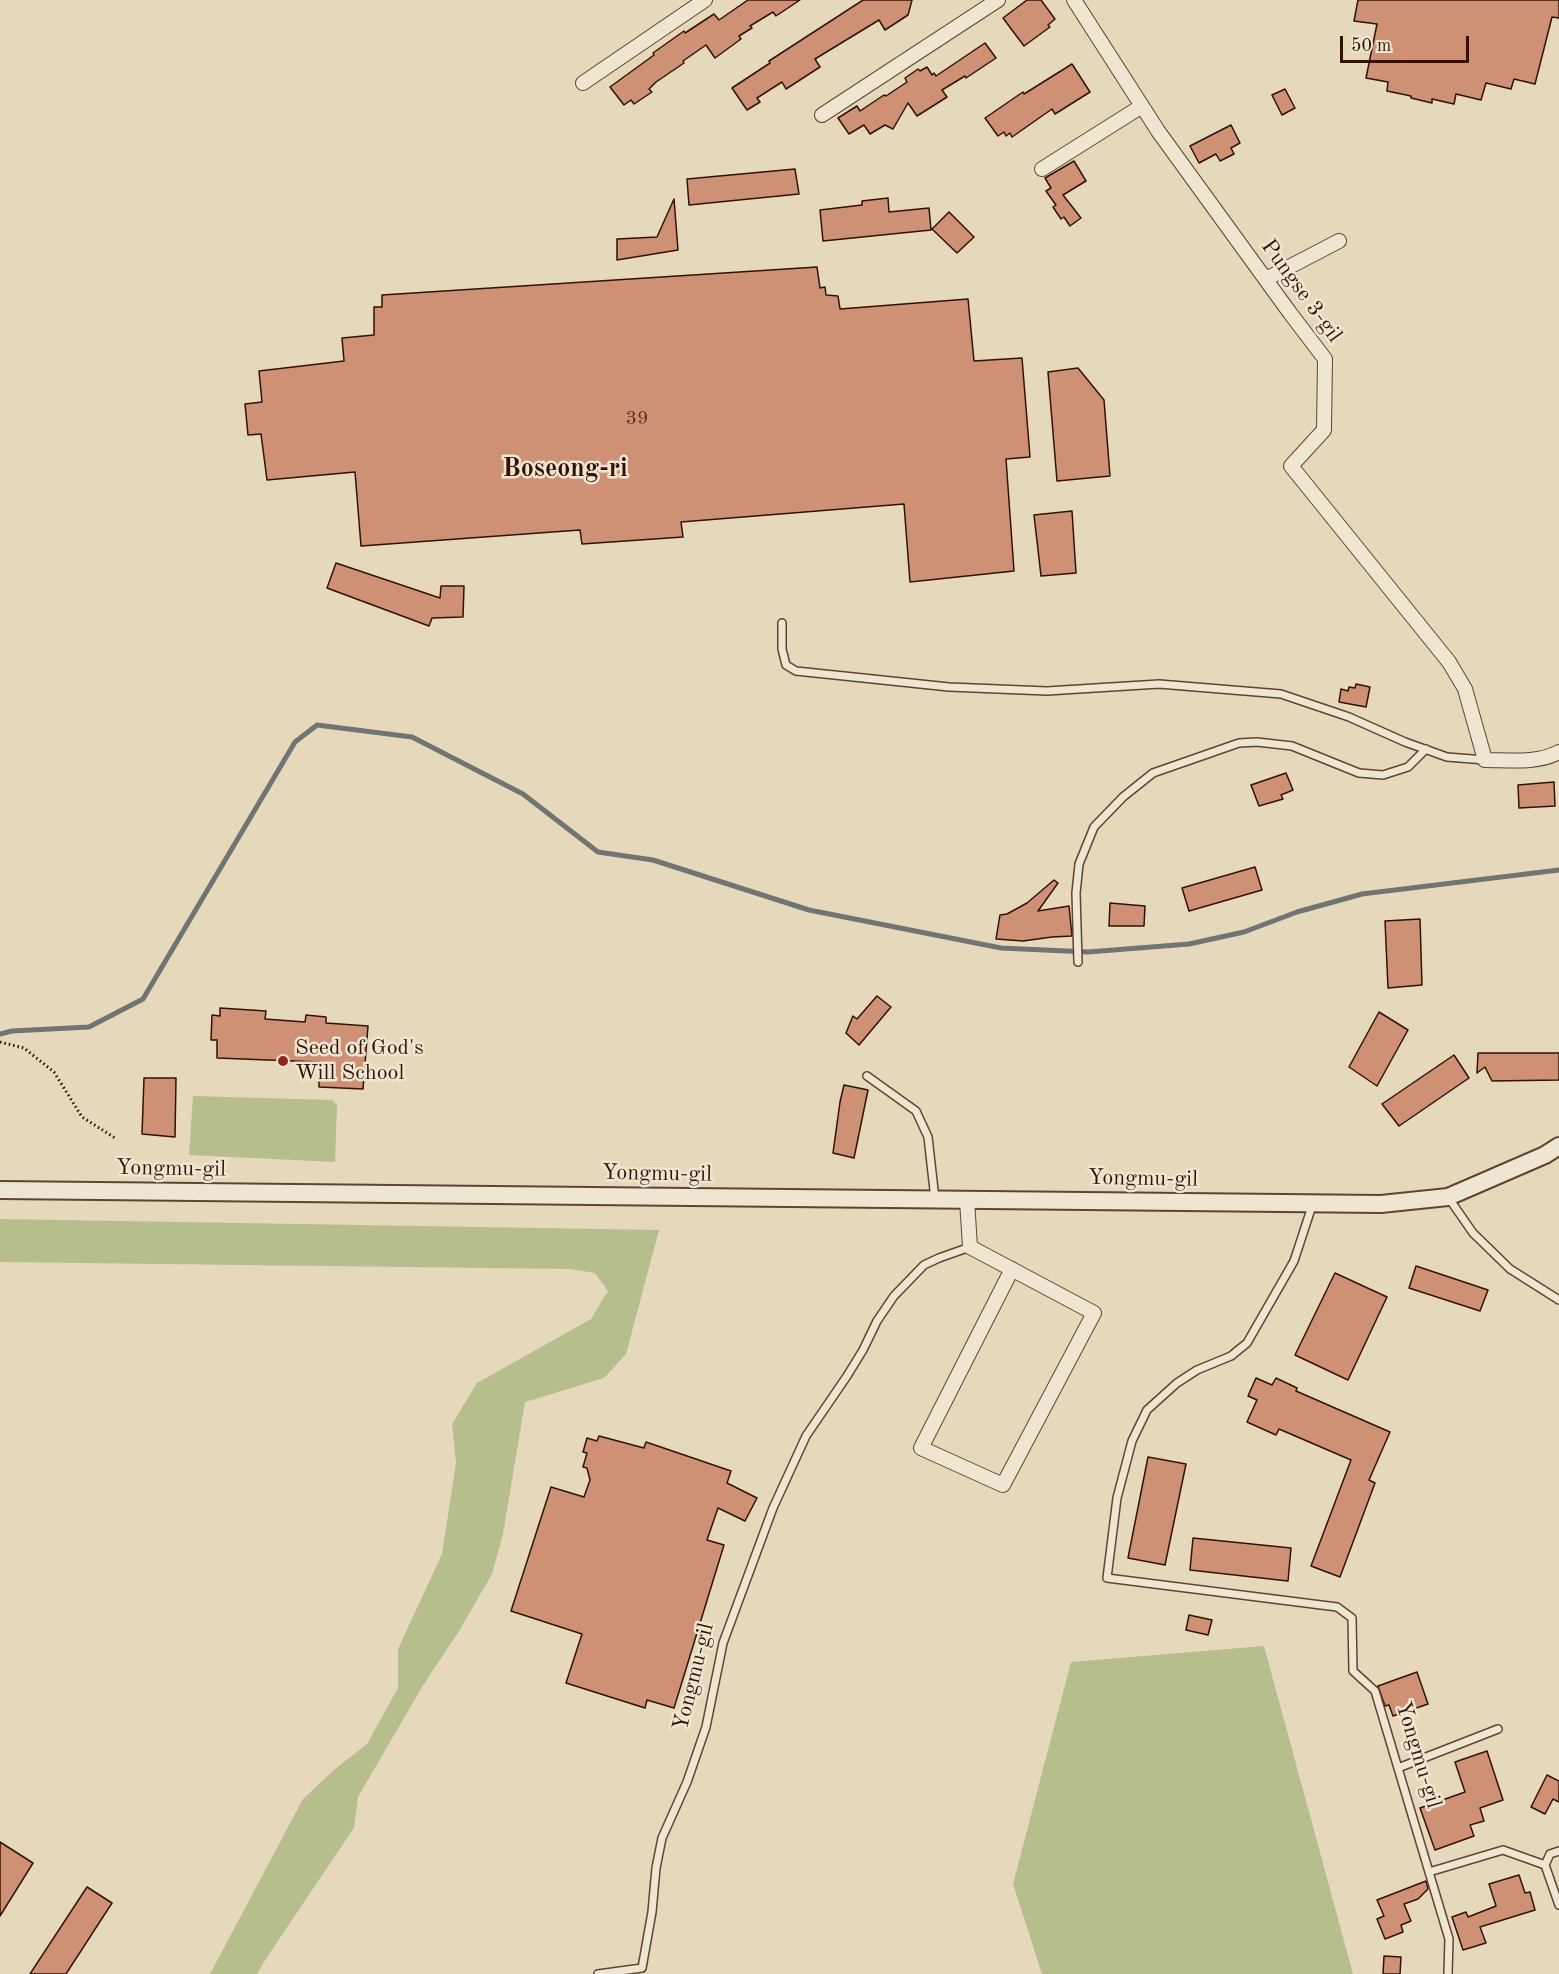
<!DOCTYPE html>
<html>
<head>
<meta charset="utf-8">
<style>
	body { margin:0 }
	#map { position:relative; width:1559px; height:1974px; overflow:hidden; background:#e6d8ba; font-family:"Old Standard TT",serif }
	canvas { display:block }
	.scale { position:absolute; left:1340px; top:36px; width:129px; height:27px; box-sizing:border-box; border:3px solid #321204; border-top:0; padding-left:8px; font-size:18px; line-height:21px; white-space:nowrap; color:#321204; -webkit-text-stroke:4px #efe6d2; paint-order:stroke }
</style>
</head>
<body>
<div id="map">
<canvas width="1559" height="1974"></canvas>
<div class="scale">50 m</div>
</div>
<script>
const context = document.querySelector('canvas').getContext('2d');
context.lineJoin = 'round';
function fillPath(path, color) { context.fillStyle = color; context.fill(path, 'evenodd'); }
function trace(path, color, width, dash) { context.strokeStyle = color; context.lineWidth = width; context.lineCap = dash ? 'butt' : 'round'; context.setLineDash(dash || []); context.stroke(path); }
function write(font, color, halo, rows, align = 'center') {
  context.font = font + ' "Old Standard TT",serif'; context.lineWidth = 5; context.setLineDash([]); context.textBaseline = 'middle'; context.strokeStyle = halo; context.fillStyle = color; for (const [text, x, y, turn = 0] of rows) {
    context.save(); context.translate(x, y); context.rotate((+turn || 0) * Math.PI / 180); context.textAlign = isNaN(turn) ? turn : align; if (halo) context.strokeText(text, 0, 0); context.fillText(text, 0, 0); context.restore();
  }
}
fillPath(new Path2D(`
	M193 1096 332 1100 337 1105 335 1162 189 1155Z
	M0 1219 659 1230 626 1354 604 1378 525 1402 503 1534 492 1574 459 1631 422 1687 358 1797 354 1828 267 1957 257 1974H210L303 1799 335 1769 367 1744 398 1688V1649L442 1554 456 1463 452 1424 477 1383 591 1319 608 1291 595 1273 569 1269 0 1262Z
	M1264 1646 1353 1974H1042L1013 1884 1071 1662Z`), '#b7be8e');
trace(new Path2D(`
	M0 1034 12 1031 89 1027 143 999 295 742 317 725 412 737 523 794 598 852 653 860 809 910 1001 948 1088 952 1189 944 1244 932 1297 912 1362 894 1559 870`), '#707571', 5);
const building = new Path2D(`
	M748 0H800L776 16 773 12 750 26 752 28 739 36 741 39 715 58 706 45 683 61 684 63 656 82 649 89 652 92 634 104 631 100 624 105 610 87 654 55 653 53 684 31 685 33 714 14 719 20Z
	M863 0H912L908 15 885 30 879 20 815 59 820 67 786 89 782 82 757 98 760 102 747 110 732 88 770 63 769 61Z
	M1027 0H1041L1055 19 1048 25 1050 27 1024 46 1003 18Z
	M1358 0H1559V18L1552 17 1535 84 1514 79 1511 89 1486 83 1481 100 1456 94 1454 104 1432 99V103L1411 98V96L1387 91 1388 82 1366 78 1377 24 1354 21Z
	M985 43 996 58 966 78 965 76 942 90 947 97 917 116 908 103 893 129 885 125 870 134 864 125 849 134 838 118 857 106 860 111 884 95 886 96 907 82 905 78 918 69 920 71 927 67 932 75 934 73 936 76Z
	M1072 64 1090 92 1055 114 1052 109 1012 137 1010 133 1006 136 1004 132 998 136 985 118 1023 92 1024 94Z
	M1285 89 1295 108 1282 115 1272 95Z
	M1231 125 1240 143 1231 148 1234 154 1220 161 1216 154 1199 163 1190 146Z
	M1074 161 1086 181 1063 195 1081 218 1070 226 1064 217 1061 219 1053 207 1056 205 1046 191 1051 188 1045 178Z
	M795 169 799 194 689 205 687 179Z
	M888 198 889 212 929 208 931 230 823 241 820 210 862 205V201Z
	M674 199 678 250 617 260V239L657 237Z
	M949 212 974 237 957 253 932 229Z
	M817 267 820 288 825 287 826 295 838 296 840 309 968 299 974 361 1022 358 1030 457 1006 459 1014 571 910 582 904 504 681 522 683 537 582 544 580 530 361 546 355 472 267 480 261 434 248 435 245 404 262 402 259 371 344 361 342 338 374 335V307H382V295Z
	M1078 368 1104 400 1110 476 1057 481 1048 372Z
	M1072 511 1076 573 1041 576 1034 515Z
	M336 563 440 598 441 586H464L463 617 432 618 429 626 327 588Z
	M1356 684 1370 687 1366 707 1339 702 1341 689 1348 691 1349 687 1355 688Z
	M1286 773 1293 790 1281 795 1283 799 1259 806 1251 785Z
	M1554 782 1555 806 1519 808 1518 785Z
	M1255 867 1262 890 1189 911 1182 888Z
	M1054 880 1058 883 1038 911 1069 906 1072 936 1052 937 1023 941 996 939 1000 915 1007 914 1027 903Z
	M1110 903 1145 906 1144 926H1109Z
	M1420 919 1422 985 1388 988 1385 921Z
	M877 996 891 1007 859 1045 846 1033 853 1016 857 1019Z
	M220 1008 266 1011 265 1019 305 1022 306 1015 326 1017V1023L368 1026 363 1089 319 1087V1062L217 1058V1040H211L212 1015 220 1016Z
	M1379 1012 1408 1030 1377 1086 1349 1067Z
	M1478 1053H1559V1080L1492 1081 1485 1067 1477 1073Z
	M1454 1055 1469 1078 1399 1126 1382 1104Z
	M144 1078H176L175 1137 142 1134Z
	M844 1085 868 1090 854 1158 833 1153 840 1102Z
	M1416 1266 1488 1290 1480 1311 1409 1288Z
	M1335 1273 1387 1297 1348 1380 1295 1355Z
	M1256 1378 1272 1385 1276 1378 1297 1388 1296 1391 1390 1432 1369 1480 1375 1483 1340 1577 1311 1566 1351 1460 1279 1429 1276 1435 1247 1422 1257 1400 1248 1396Z
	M599 1436 644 1448 646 1442 731 1471 727 1483 757 1498 745 1521 718 1508 707 1540 724 1545 674 1708 647 1700 645 1708 566 1683 582 1634 511 1611 551 1487 584 1497 590 1480 587 1468 583 1467 587 1453 583 1452 587 1438 597 1441Z
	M1148 1457 1186 1464 1165 1565 1128 1558Z
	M1193 1538 1291 1548 1288 1581 1190 1570Z
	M1189 1615 1212 1620 1208 1635 1186 1630Z
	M1417 1672 1428 1704 1393 1716 1389 1705 1385 1706 1378 1686Z
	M1487 1751 1503 1800 1480 1808 1484 1821 1470 1825 1474 1836 1435 1850 1420 1808 1465 1792 1455 1762Z
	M1547 1775 1559 1781V1802L1553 1799 1545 1814 1531 1807Z
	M0 1842 33 1863 0 1916Z
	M1519 1875 1525 1893 1530 1892 1535 1910 1480 1927 1486 1943 1463 1950 1452 1917 1466 1912 1468 1917 1496 1906 1489 1884Z
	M1426 1881 1428 1889 1418 1899 1404 1904 1411 1921 1401 1925 1403 1932 1385 1939 1377 1919 1384 1916 1377 1900Z
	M87 1887 112 1903 66 1974H30Z
	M1384 1956 1401 1957 1400 1974H1383Z`);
fillPath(building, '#cf9175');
trace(building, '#321204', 1.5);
const service = new Path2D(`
	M782 623V649L786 665 796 671 949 687 1047 691 1159 684 1281 694 1349 717 1405 742 1447 757 1485 760
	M1078 962 1076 893 1079 864 1094 827 1123 797 1153 773 1239 743 1257 742 1292 746 1359 773 1383 775 1408 767 1426 749
	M867 1076 916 1111 928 1137 935 1199
	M1448 1197 1473 1233 1510 1269 1559 1300
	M1313 1203 1294 1261 1247 1343 1231 1356 1197 1370 1177 1383 1147 1410 1132 1441 1117 1498 1107 1578 1337 1607 1352 1618 1353 1671 1375 1691 1429 1872 1503 1850 1545 1865 1559 1905
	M1398 1768 1498 1729
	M1545 1865 1550 1854 1559 1851
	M1429 1872 1449 1939 1448 1974
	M598 1974 642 1968 652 1912 656 1868 662 1838 687 1782 706 1727 723 1643 773 1508 806 1436 847 1376 863 1350 877 1321 894 1296 924 1265 939 1258 970 1247`);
const minor = new Path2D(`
	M1074 0 1158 131 1290 313 1325 359 1324 430 1291 466 1449 662 1465 689 1485 760C1509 760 1537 764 1559 752
	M583 83 705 0
	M822 115 998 0
	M1042 169 1142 106
	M1266 279 1339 241
	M967 1200 970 1247 1094 1313 1003 1485 921 1448 1012 1269`);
const tertiary = new Path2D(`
	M0 1190 1381 1204 1448 1197 1545 1155 1559 1146`);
trace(service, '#5f4432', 10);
trace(minor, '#5f4432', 16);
trace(tertiary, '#5f4432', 20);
trace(new Path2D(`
	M0 1042 24 1048 54 1072 82 1117 115 1138`), '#321204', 3, [1.5, 3]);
trace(service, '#efe6d2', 7);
trace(minor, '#efe6d2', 14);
trace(tertiary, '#efe6d2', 16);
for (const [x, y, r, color] of [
	[283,1061,6,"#8f2418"]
]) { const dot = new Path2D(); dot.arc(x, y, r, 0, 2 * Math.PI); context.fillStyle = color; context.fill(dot); trace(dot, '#efe6d2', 2); }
write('20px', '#593220', null, [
	["39",637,419]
]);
write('22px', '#321204', '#efe6d2', [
	["Pungse 3-gil",1301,291,54],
	["Yongmu-gil",171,1169,1],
	["Yongmu-gil",657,1174,1],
	["Yongmu-gil",1143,1179,1],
	["Yongmu-gil",694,1677,-76],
	["Yongmu-gil",1418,1755,73]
]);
write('22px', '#321204', '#efe6d2', [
	["Seed of God's",295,1048],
	["Will School",295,1073]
], 'left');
write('bold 26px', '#321204', '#efe6d2', [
	["Boseong-ri",565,469]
]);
</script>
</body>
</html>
